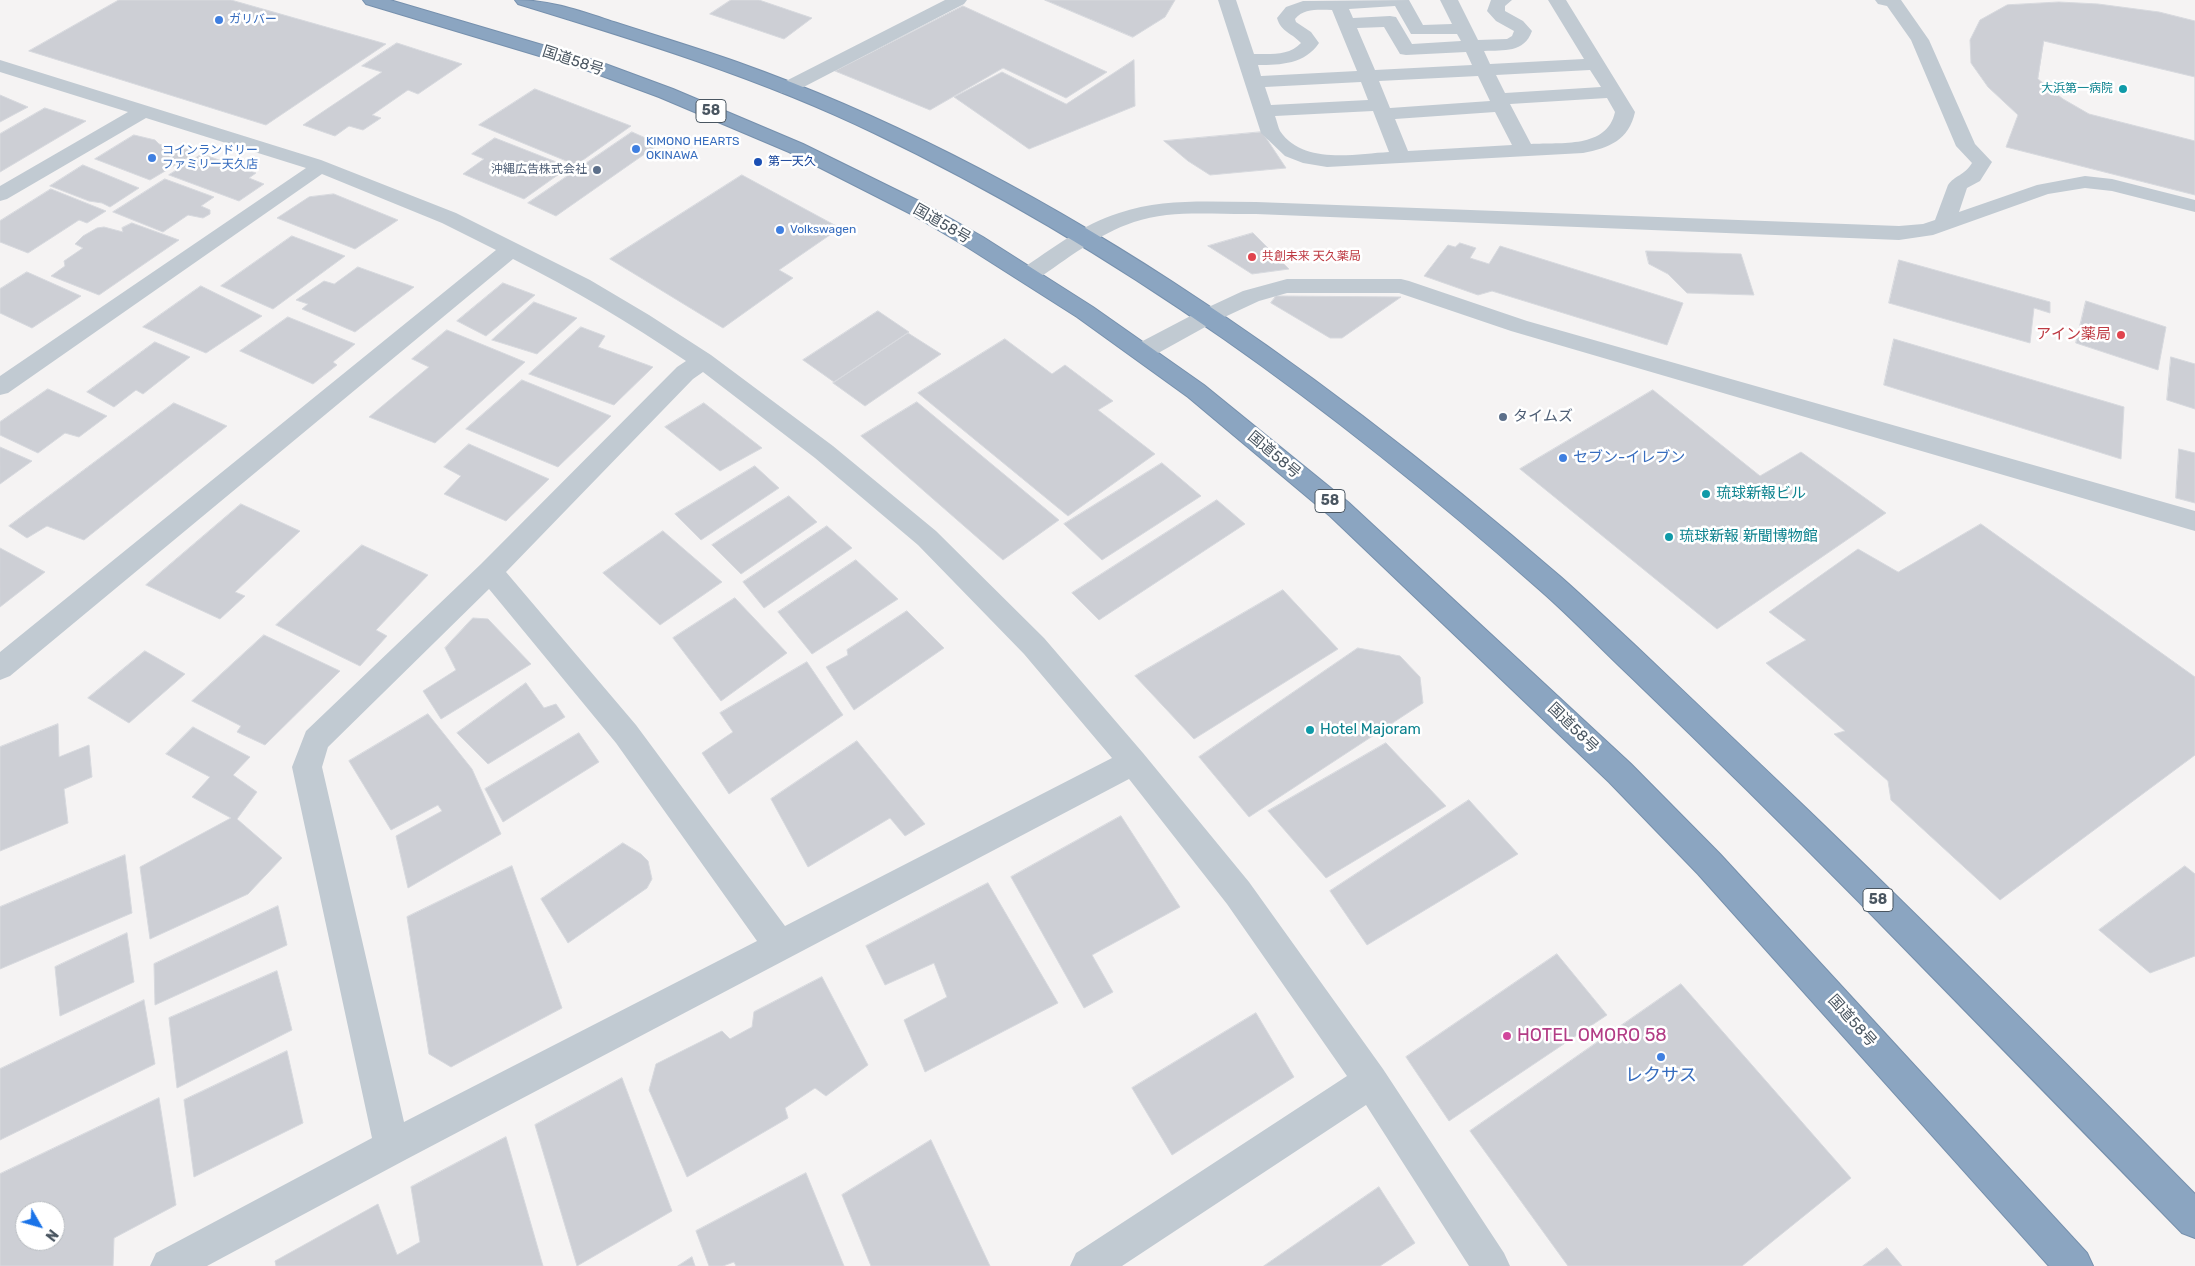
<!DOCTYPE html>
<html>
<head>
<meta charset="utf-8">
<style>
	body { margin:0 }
	#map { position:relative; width:2195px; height:1266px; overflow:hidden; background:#f5f3f3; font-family:Rubik,sans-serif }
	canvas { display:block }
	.north { position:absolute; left:15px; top:1201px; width:50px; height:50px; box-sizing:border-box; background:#fff; border:1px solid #b7bbc0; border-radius:50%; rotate:128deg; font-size:14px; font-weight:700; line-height:20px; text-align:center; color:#4a5661 }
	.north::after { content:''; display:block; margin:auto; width:18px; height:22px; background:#1a73e8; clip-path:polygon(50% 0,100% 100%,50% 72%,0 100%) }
</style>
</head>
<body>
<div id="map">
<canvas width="2195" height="1266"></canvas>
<div class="north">N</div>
</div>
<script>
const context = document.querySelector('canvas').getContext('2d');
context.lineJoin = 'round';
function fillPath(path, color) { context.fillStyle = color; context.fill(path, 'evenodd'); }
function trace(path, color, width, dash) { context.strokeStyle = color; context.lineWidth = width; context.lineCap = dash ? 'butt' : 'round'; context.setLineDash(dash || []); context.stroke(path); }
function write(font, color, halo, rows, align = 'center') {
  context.font = font + ' Rubik,"Noto Sans JP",sans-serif'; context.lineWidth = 5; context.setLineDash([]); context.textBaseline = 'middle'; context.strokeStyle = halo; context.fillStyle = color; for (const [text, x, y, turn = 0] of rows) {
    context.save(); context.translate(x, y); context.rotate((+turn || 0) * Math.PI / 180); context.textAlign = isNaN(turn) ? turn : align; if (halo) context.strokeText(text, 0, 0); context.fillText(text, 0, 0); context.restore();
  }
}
const building = new Path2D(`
	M119 0H231L386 44 266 125 29 51Z
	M731 0H759L812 18 784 39 710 14Z
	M1045 0H1175L1165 17 1133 37Z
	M2059 2 2098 4 2159 12 2195 21V195L2006 147 2018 115 1988 87 1971 63 1970 40 1980 20 2007 5Z
	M963 6 1107 72 1066 98 1003 68 930 110 835 71Z
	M2044 41 2195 77V141L2089 114 2063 99 2038 79Z
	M397 43 462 64 418 94 408 90 372 115 381 118 363 130 349 126 335 136 303 125 382 72 362 66Z
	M1134 60 1135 106 1029 149 954 97 1002 72 1066 104Z
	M535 89 631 126 576 165 479 125Z
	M0 95 28 107 0 122Z
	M45 108 86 121 0 172V134Z
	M632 132 659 144 556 216 528 203Z
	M1262 132 1286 168 1210 175 1188 161 1164 141Z
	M134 135 155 140 159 144 172 149H187L192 155 150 180 95 159Z
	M495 138 569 167 524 199 463 174 484 159 472 154Z
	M202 154 256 173 249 178 264 184 239 201 169 175Z
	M83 165 139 188 110 207 102 203 89 201 50 186Z
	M742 175 840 228 779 270 793 278 723 328 610 259Z
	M165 179 214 197 201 206 210 210V214L203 218 188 215 163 232 113 212Z
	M51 189 106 211 87 223 79 220 28 253 0 242V221Z
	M334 194 398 220 355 249 277 218 309 197Z
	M132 223 179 240 99 295 51 276 65 266 64 261 83 248 75 244 83 236 97 228 104 227 123 232 122 228Z
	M1253 233 1289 269 1252 274 1208 246Z
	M292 236 345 256 273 309 221 286Z
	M1460 243 1476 248 1470 258 1489 264 1500 246 1683 303 1667 345 1492 291 1478 295 1424 276 1448 245 1455 247Z
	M1646 251 1741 254 1754 295 1687 293 1668 274 1649 264Z
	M1899 260 2050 302V313L2034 308 2030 343 1889 303Z
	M358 267 414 287 355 332 302 309 308 304 296 300 324 281 334 284Z
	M27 272 81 296 32 328 0 313V289Z
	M503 283 535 295 486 336 457 321Z
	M201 286 262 316 206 353 143 327Z
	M1276 296 1401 297 1342 338H1330L1271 303Z
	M2086 301 2166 327 2158 370 2076 343Z
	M534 302 577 318 537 354 492 340Z
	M878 311 909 332 834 382 803 360Z
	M288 317 355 344 333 362 337 365 313 384 240 351Z
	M581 327 605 336 598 347 653 367 614 405 529 374Z
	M447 330 525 362 435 443 369 417 429 367 412 359Z
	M908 333 941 354 865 406 833 383Z
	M1005 339 1052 374 1065 365 1113 401 1098 410 1155 454 1068 516 918 393Z
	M1894 339 2124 407 2121 459 1884 385Z
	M155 342 190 357 143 394 136 390 114 407 87 392Z
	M2171 357 2195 364V409L2167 400Z
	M522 380 611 416 558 467 466 429Z
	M48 389 107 416 79 437 65 433 38 453 0 435V422Z
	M1653 390 1760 476 1801 452 1886 513 1717 629 1520 469Z
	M917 402 1059 520 1003 560 861 436Z
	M174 403 227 426 84 540 47 526 27 538 9 526Z
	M704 403 762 448 720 471 665 427Z
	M469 444 549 479 506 521 444 494 461 476 444 467Z
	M0 447 32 461 0 484Z
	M2179 449 2195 453V503L2176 498Z
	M1162 463 1201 496 1102 560 1064 524Z
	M755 466 779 488 701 540 675 514Z
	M789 496 817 522 741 574 712 545Z
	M1217 500 1245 524 1099 620 1072 593Z
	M241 504 300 531 235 592 245 596 220 619 146 585Z
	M1981 524 2195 677V755L2000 900 1891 800 1888 781 1834 734 1845 731 1766 663 1806 640 1769 612 1858 549 1898 572Z
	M827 526 852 548 764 608 743 582Z
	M663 531 722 582 660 625 603 573Z
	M362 545 428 575 376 630 387 636 360 666 276 625Z
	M0 548 45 572 0 607Z
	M856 560 898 599 812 654 778 612Z
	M1283 590 1338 649 1194 739 1135 676Z
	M735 598 787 653 721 701 673 638Z
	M907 611 944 648 854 710 826 667 848 655 847 650Z
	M473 618 488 619 531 664 441 719 423 691 456 670 445 648Z
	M264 635 340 671 265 745 237 732 241 726 192 701Z
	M1358 648 1400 656 1420 677 1423 703 1249 817 1199 757Z
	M145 651 185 674 129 723 88 698Z
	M807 662 843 715 729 794 702 753 733 732 720 713Z
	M526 683 544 708 556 704 565 717 488 764 457 733Z
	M428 714 472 769 501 834 408 888 396 836 442 811 438 805 391 830 349 761Z
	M58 724 59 757 89 745 92 777 64 789 68 823 0 851V747Z
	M193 727 250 757 233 775 257 792 237 819 282 858 248 894 150 939 140 867 231 818 192 797 210 777 166 754Z
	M579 733 599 762 503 822 485 789Z
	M857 741 925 824 905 836 890 818 808 867 771 799Z
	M1386 743 1446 806 1326 878 1268 811Z
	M1469 800 1518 854 1367 945 1330 891Z
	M1121 816 1180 907 1092 955 1113 992 1084 1008 1011 877Z
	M623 843 641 854 648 861 652 879 647 888 568 943 541 899Z
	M125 855 132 913 0 969V907Z
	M512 866 562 1008 451 1067 429 1054 407 917Z
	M2185 866 2195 874V956L2150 973 2099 930Z
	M988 883 1058 1003 925 1072 904 1020 947 997 934 963 885 985 866 946Z
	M278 906 287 945 155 1005 154 964Z
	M127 933 134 982 60 1016 55 967Z
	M1557 954 1607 1015 1449 1121 1406 1057Z
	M277 971 292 1030 177 1088 169 1018Z
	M822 977 868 1065 826 1096 815 1088 785 1108 788 1118 687 1177 649 1090 656 1064 722 1031 730 1039 752 1027 754 1012Z
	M1681 984 1851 1178 1742 1266H1568L1470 1131Z
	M144 1000 155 1064 0 1140V1069Z
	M1256 1013 1294 1077 1172 1155 1132 1088Z
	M287 1051 303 1123 194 1177 184 1100Z
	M622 1078 672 1211 577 1266 535 1125Z
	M159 1098 176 1205 114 1238 113 1266H0V1174ZM25 1211H55V1241H25Z
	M506 1137 543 1266H276L275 1261 378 1204 397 1255 420 1242 411 1187Z
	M931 1140 990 1266H871L842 1195Z
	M806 1173 844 1266H736L734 1262 723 1266H709L696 1231Z
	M1379 1187 1415 1243 1380 1266H1264Z
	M1887 1248 1902 1266H1863Z
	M692 1257 695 1266H678Z`);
fillPath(building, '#cdcfd5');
trace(building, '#d7d9de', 1);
const highway = new Path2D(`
	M363 0H390L600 62 673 89 803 144 925 204 983 237 1093 307 1204 385 1348 502 1631 764 1720 854 2087 1253 2093 1266H2049L1698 874 1609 782 1330 516 1188 397 1077 317 967 247 911 214 789 152 659 97 586 70 366 4Z
	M515 0C552 0 583 12 617 23 657 36 697 48 737 62 1041 170 1319 368 1562 578 1588 601 1613 625 1639 649 1695 702 1751 755 1807 809 1938 935 2067 1064 2195 1194V1238L2182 1233C2075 1122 1966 1012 1858 901 1784 826 1709 752 1633 679 1602 650 1573 619 1541 591 1339 412 1119 250 874 133 760 78 639 41 518 4Z`);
trace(highway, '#7690ad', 2);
fillPath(new Path2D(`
	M945 0H967L964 4 794 92 787 94 780 92 778 88 780 84Z
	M1218 0H1236L1254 54C1270 54 1289 56 1301 43 1292 33 1281 32 1277 18L1286 7 1303 1 1409 0 1423 25 1452 24 1440 0H1458L1478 40 1507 39 1512 36 1514 31 1496 21 1487 11 1491 0H1512L1505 6V11L1523 21 1532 31C1524 53 1504 50 1484 51L1490 64 1584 59 1548 0H1566L1635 112C1629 140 1609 148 1583 153L1327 167 1303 163 1285 156 1261 133ZM1395 6 1411 34H1457L1461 41 1412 44 1396 17 1390 16 1353 18 1349 9ZM1332 10 1357 71 1261 76 1258 65C1281 65 1305 64 1319 43L1311 32 1296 22 1295 19C1304 8 1319 10 1332 10ZM1384 27 1400 54 1406 55 1466 52 1472 65 1375 70 1357 28ZM1590 70 1601 87 1505 93 1496 75ZM1478 76 1490 101 1390 108 1379 81ZM1361 82 1368 100 1271 105 1265 87ZM1607 98 1615 112C1607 149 1561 142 1531 144L1510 104ZM1373 111 1389 152C1354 154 1303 165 1280 131 1278 127 1277 121 1275 116ZM1495 112 1512 145 1408 151 1395 119Z
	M1875 0H1901L1929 40 1975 144 1992 162 1980 181 1967 188 1959 212 2037 185 2085 176 2112 179 2195 200V212L2112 191 2085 188 2048 194 1933 235 1899 240 1256 214C1217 215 1172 209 1134 222 1098 234 1067 259 1036 280L1028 282 1020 280 1017 275 1020 270C1052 249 1083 224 1119 213 1163 198 1210 202 1256 202L1899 226 1923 224 1935 220 1948 185C1955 175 1964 176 1972 163L1956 146 1911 40 1887 6 1878 4Z
	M0 60 321 160 456 213 590 280 649 315 711 355 833 446 936 531 1044 638 1143 753 1249 882 1383 1069 1504 1253 1510 1266H1469L1366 1105 1122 1266H1070L1076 1253 1347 1076 1227 904 1129 779 405 1160 207 1266H150L156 1253 372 1138 292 767 306 731 481 564 677 367 686 361C630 323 573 289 513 259L10 676 0 680V652L496 250 442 223 322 174 8 393 0 395V376L306 168 146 118 7 199 0 201V186L128 112 0 72ZM703 372 815 458 918 545 1024 654 1112 758 785 926 636 725 506 572 693 379ZM489 589 616 743 757 941 404 1122 322 767 328 747Z
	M1287 279H1401L1409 281 1527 321 2195 511V531L1511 331 1399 293H1287L1259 301 1216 321 1151 357 1143 359 1135 357 1132 351 1135 345 1200 311 1243 291Z`), '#c1cad2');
fillPath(highway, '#8ba5c1');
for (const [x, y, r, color] of [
	[219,20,5,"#3f7fe0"],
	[2123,89,5,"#0f9aa8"],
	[636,149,5,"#3f7fe0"],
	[152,158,5,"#3f7fe0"],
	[758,162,5,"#1a4fb4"],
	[597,170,5,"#5c6f8a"],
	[780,230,5,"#3f7fe0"],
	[1252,257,5,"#e0444e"],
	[2121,335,5,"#e0444e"],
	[1503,417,5,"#5c6f8a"],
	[1563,458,5,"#3f7fe0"],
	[1706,494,5,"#0f9aa8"],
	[1669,537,5,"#0f9aa8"],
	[1310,730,5,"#0f9aa8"],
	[1507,1036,5,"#d1479c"],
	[1661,1057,5,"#3f7fe0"]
]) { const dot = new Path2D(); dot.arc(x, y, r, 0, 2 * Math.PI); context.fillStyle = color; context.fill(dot); trace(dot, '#fff', 2); }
write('12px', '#366cbe', '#fff', [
	["ガリバー",229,20],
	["KIMONO HEARTS",646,142],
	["OKINAWA",646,156],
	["コインランドリー",162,151],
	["ファミリー天久店",162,165],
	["Volkswagen",790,230]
], 'left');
write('12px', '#0d838f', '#fff', [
	["大浜第一病院",2113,89]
], 'right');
write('12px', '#164399', '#fff', [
	["第一天久",768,162]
], 'left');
write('12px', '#4e5e75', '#fff', [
	["沖縄広告株式会社",587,170]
], 'right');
write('12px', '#be3a42', '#fff', [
	["共創未来 天久薬局",1262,257]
], 'left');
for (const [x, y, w] of [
	[711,111,30],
	[1330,501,30],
	[1878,900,30]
]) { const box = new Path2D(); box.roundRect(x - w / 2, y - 11.5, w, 23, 4); context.fillStyle = '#fff'; context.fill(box); trace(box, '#4a5661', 1); }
write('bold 14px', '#4a5661', null, [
	["58",711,111],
	["58",1330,501],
	["58",1878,900]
]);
write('15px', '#4a5661', '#fff', [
	["国道58号",573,61,18],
	["国道58号",942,224,30],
	["国道58号",1274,455,40],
	["国道58号",1573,728,44],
	["国道58号",1852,1021,48]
]);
write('15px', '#be3a42', '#fff', [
	["アイン薬局",2111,335]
], 'right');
write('15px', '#4e5e75', '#fff', [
	["タイムズ",1513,417]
], 'left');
write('15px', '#366cbe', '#fff', [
	["セブン-イレブン",1573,458]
], 'left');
write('15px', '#0d838f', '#fff', [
	["琉球新報ビル",1716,494],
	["琉球新報 新聞博物館",1679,537],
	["Hotel Majoram",1320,730]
], 'left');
write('18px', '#b23c85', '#fff', [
	["HOTEL OMORO 58",1517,1036]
], 'left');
write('18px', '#366cbe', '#fff', [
	["レクサス",1661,1076]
]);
</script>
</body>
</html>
